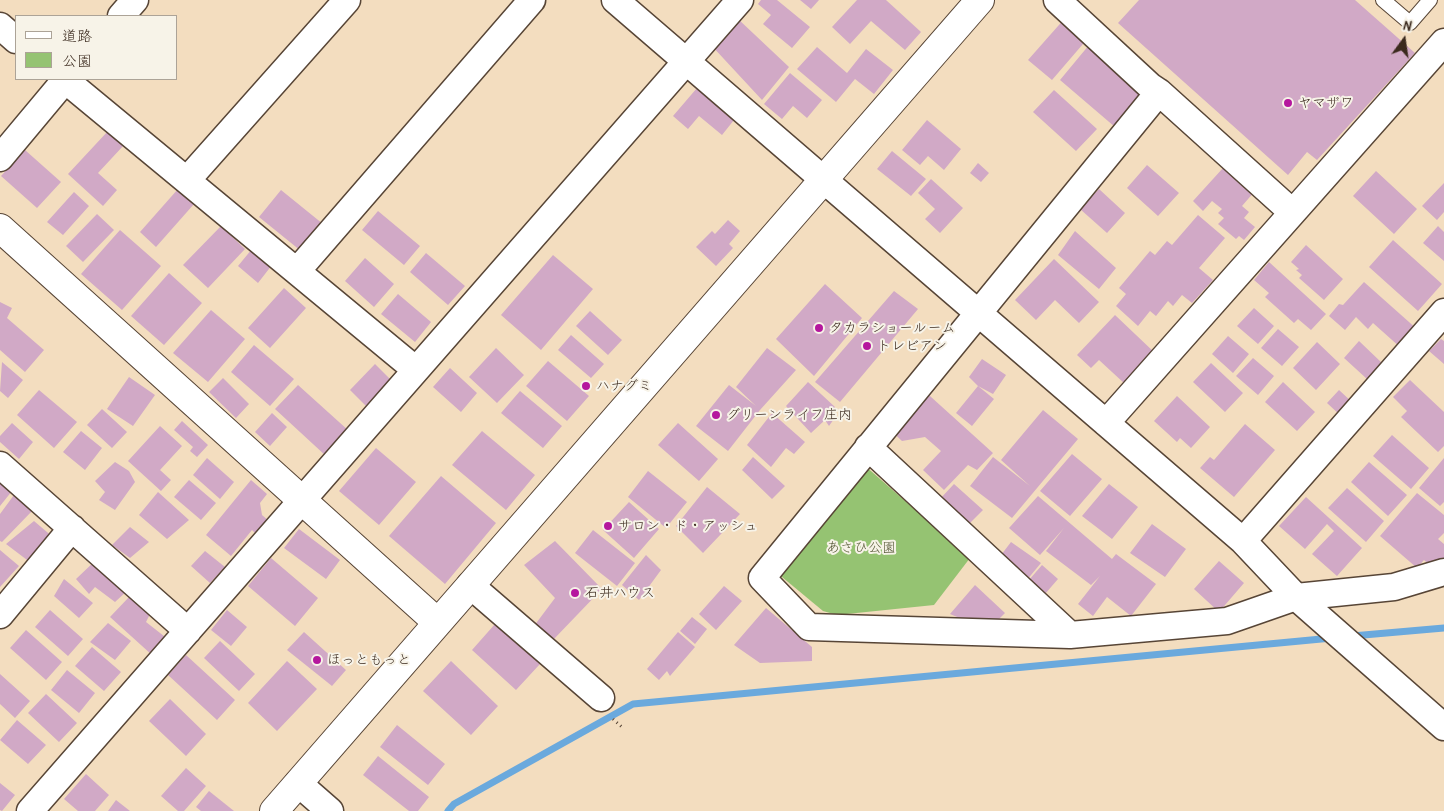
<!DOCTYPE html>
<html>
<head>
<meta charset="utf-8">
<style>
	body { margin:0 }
	#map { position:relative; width:1444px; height:811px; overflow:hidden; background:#f3ddbf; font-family:"Patrick Hand","Klee One",sans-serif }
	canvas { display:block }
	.legend { position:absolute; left:15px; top:15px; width:162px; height:65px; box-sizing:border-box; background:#f7f3e8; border:1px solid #aca397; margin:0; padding:6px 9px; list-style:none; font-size:15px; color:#3b2a1e }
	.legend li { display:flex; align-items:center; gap:10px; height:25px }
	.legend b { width:25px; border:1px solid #aca397 }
	.north { position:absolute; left:1379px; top:15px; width:50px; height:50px; -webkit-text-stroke:4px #f7f3e8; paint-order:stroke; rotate:14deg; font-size:14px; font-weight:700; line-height:20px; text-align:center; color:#3b2a1e }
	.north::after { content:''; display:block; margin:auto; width:18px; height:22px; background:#3b2a1e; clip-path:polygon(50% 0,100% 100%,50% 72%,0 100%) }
</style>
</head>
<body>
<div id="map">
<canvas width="1444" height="811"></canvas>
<ul class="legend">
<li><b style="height:6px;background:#fff"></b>道路</li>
<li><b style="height:14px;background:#95c372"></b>公園</li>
</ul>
<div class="north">N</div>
</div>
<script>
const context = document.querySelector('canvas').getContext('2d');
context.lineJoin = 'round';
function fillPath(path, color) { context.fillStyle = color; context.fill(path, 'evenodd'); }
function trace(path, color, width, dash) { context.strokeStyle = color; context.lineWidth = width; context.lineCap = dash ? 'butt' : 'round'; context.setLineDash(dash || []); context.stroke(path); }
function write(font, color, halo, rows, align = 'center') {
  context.font = font + ' "Patrick Hand","Klee One",sans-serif'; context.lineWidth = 4; context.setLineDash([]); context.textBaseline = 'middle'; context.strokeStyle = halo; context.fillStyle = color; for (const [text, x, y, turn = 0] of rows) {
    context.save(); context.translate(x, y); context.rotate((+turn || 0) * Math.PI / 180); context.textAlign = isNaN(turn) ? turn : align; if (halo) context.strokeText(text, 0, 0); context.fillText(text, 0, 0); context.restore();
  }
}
fillPath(new Path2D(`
	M855 457 970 558 934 605 837 615 823 611 776 572Z`), '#95c372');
trace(new Path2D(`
	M1352 636 1444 628
	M448 811 454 804 633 704 1332 638`), '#6aa9dd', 7);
fillPath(new Path2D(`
	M761 0H777L810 27 792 48 763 24 771 15 758 4Z
	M800 0H819L811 9Z
	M857 0H886L921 32 905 50 871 21 850 44 832 27Z
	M1139 0H1355L1415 53 1317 160 1307 152 1288 175 1118 23Z
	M1066 17 1089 37 1052 80 1028 60Z
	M737 18 789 67 762 100 711 45Z
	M1094 39 1150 86 1115 127 1060 80Z
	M817 47 847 73 866 49 893 70 874 94 855 79 836 102 797 69Z
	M790 73 822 100 807 118 793 106 782 119 764 104Z
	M697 88 734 120 722 135 699 116 688 129 673 116Z
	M1054 90 1097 129 1076 151 1033 112Z
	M927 120 961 149 944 170 928 156 920 165 902 150Z
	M108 131 124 145 98 173 117 190 103 206 68 174Z
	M25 150 61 182 37 208 1 176Z
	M892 151 926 179 911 196 877 169Z
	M1233 157 1255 191 1242 206 1249 212 1244 218 1255 227 1244 240 1239 236 1236 239 1218 224 1224 218 1218 213 1222 209 1212 201 1203 211 1193 201Z
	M978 163 989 173 981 182 970 173Z
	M1147 165 1179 193 1158 216 1127 188Z
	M1376 171 1417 209 1394 234 1353 196Z
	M931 179 963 208 940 233 925 219 935 209 918 193Z
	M1444 183V212L1437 220 1422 206Z
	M178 189 194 204 156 247 140 232Z
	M1099 189 1125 213 1107 233 1080 209Z
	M281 190 323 224 301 251 259 217Z
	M74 192 89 206 63 235 47 222Z
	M378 211 420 246 404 265 362 230Z
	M97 214 114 230 83 262 66 246Z
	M1198 215 1225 238 1199 268 1213 280 1192 303 1182 295 1173 306 1168 301 1156 316 1150 311 1138 326 1116 306 1126 294 1119 288 1150 251 1155 255 1167 241 1172 245Z
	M728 220 740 231 729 244 733 248 716 266 696 247 712 231 715 234Z
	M221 226 245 249 208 288 183 265Z
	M1438 226 1444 232V261L1423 243Z
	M120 230 161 266 122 310 81 274Z
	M1075 231 1116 268 1099 289 1058 255Z
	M1393 240 1442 284 1418 311 1369 267Z
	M1306 245 1343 279 1324 300 1299 278 1302 275 1296 270 1299 269 1291 262Z
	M252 249 272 265 258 283 238 266Z
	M426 253 465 286 448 305 410 272Z
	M553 255 593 289 541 350 501 315Z
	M365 258 394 284 374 307 345 281Z
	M1054 259 1099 302 1079 323 1055 300 1036 320 1015 300Z
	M1269 262 1326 314 1311 330 1298 319 1294 323 1265 297 1269 293 1254 280Z
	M169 273 202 303 164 345 131 316Z
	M1364 282 1418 330 1401 348 1373 323 1368 329 1356 317 1345 330 1329 316 1339 304 1343 305Z
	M825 284 862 318 814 376 776 339Z
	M284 288 306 308 270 348 248 328Z
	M894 291 918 309 840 402 815 382Z
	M398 294 431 322 415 342 381 314Z
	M0 302 12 308 7 318 44 350 25 372 0 350Z
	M1254 308 1274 326 1258 344 1237 326Z
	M211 310 245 339 208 382 173 353Z
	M590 311 622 340 608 355 576 326Z
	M1115 315 1155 353 1125 384 1099 360 1091 368 1077 355Z
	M1278 329 1299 347 1282 366 1261 348Z
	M571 335 604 364 591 378 558 350Z
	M1228 336 1249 354 1233 373 1212 354Z
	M1441 339 1444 341V364L1429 351Z
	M1359 341 1382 363 1367 379 1344 358Z
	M1317 342 1340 364 1316 390 1293 368Z
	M254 345 294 379 270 406 231 372Z
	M496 348 524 375 497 403 469 377Z
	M767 348 796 370 760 410 728 451 696 426 729 385 756 406 736 387Z
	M1253 358 1274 376 1258 395 1236 376Z
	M982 359 1006 375 993 394 978 386 969 377Z
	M548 361 589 396 567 421 526 386Z
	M2 362 23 380 8 398 0 391Z
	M1211 363 1243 393 1225 412 1193 382Z
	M375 364 396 385 371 411 350 390Z
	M450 368 477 393 461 412 433 387Z
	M129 377 155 395 133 426 107 409Z
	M223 378 249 404 236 418 209 392Z
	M1410 380 1444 412V446L1438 452 1401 417 1407 411 1393 397Z
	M808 382 835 407 831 411 836 416 829 426 825 420 811 433 786 406Z
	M1283 382 1315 412 1297 431 1265 402Z
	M298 385 349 431 326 456 275 409Z
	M978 386 994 399 972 426 956 413Z
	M920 387 993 453 977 470 968 465 944 490 923 470 941 451 925 437 902 441 886 426Z
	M39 390 77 422 54 448 17 415Z
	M1339 390 1353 403 1341 416 1327 403Z
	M520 391 562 426 543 448 501 413Z
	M1177 396 1210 427 1191 448 1180 438 1177 442 1154 421Z
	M102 409 127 432 112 448 87 425Z
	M1043 410 1078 439 1012 518 970 486 993 457 1030 486 1001 460Z
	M272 413 287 427 270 446 255 432Z
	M772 413 805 442 794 454 786 448 771 467 747 445Z
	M182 421 208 445 197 457 190 451 193 447 174 430Z
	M12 423 33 442 19 459 0 442V436Z
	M678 423 718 459 699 481 658 445Z
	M1245 424 1275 450 1234 497 1200 468 1210 457 1214 460Z
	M160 426 182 446 160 470 171 480 161 491 128 461Z
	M81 431 102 448 85 470 63 452Z
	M482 431 535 475 506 510 452 465Z
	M1392 435 1429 468 1411 489 1373 456Z
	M376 448 416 482 379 525 339 491Z
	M1072 454 1102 479 1070 516 1040 491Z
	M753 457 785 486 772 499 742 470Z
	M207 458 234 482 220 499 193 475Z
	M1444 458V502L1440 506 1419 488Z
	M115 462 129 471 135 482 115 510 99 500 105 492 95 481Z
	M1369 462 1407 495 1388 516 1351 482Z
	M648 471 687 502 666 528 628 497Z
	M441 476 496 523 445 584 389 536Z
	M189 480 216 503 201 520 174 497Z
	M251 480 267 494 260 503 262 515 270 522 258 536 252 530 231 556 206 535Z
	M0 481 12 491 0 506Z
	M954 484 983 510 967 526 939 500Z
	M1109 484 1138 507 1112 539 1082 516Z
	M707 487 740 514 703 553 676 526Z
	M1347 488 1384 521 1366 542 1328 508Z
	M158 492 189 520 167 539 139 515Z
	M1417 493 1444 515V533L1438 539 1444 544V560L1435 570 1424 560 1417 568 1380 536Z
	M14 495 33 510 2 542 0 541V514Z
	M1038 496 1112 559 1116 554 1156 584 1131 616 1107 597 1093 616 1078 604 1100 576 1091 585 1046 551 1064 528 1040 555 1009 528Z
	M1306 497 1362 548 1337 576 1312 554 1334 531 1327 524 1305 549 1279 526Z
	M629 502 659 529 634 558 603 530Z
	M34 521 54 538 35 566 6 544Z
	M1152 524 1186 549 1165 577 1130 553Z
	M130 527 149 542 130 558 112 545Z
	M299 529 340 560 326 579 284 548Z
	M593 530 635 563 617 586 575 553Z
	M555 541 602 589 553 640 534 626 555 598 524 565Z
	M1011 542 1041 563 1026 581 998 559Z
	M0 550 19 566 0 587Z
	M205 551 225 567 210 583 191 566Z
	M646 555 661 570 639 600 622 585Z
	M271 558 318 598 295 626 248 586Z
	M96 560 128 590 115 602 95 587 89 594 76 579Z
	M1219 561 1244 583 1219 612 1194 589Z
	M1042 565 1058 579 1045 594 1029 580Z
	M64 579 93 603 79 618 54 596Z
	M975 585 1005 613 988 630 950 614Z
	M724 586 742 601 716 630 699 614Z
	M130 596 152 610 146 622 169 640 152 655 110 617Z
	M766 608 812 647V661L760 663 734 645Z
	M50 610 83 639 68 656 35 627Z
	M227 610 247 627 231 646 211 630Z
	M692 617 707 629 695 644 680 631Z
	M108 623 131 641 115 660 90 642Z
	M495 624 540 664 516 690 472 650Z
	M26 630 62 662 46 680 10 648Z
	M304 632 346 670 332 686 287 650Z
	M678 632 695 647 670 676 667 671 659 680 647 669Z
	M220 641 255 674 239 691 204 658Z
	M92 647 121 672 104 691 75 666Z
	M186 655 235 700 217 720 168 675Z
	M287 661 317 689 277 731 248 703Z
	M451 661 498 706 471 735 423 691Z
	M67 670 95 693 79 713 51 690Z
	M0 674 30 701 15 718 0 704Z
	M46 694 77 723 59 742 28 713Z
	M170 699 206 734 186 756 149 721Z
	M17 720 46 745 28 764 0 740Z
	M397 725 445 764 428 785 380 747Z
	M378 756 429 797 418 811H409L363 775Z
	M186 768 206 786 184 811H178L161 796Z
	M86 774 109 795 95 811H78L64 799Z
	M0 783 15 795 2 811 0 810Z
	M209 791 234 811H201L196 807Z
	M116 800 130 811H108Z`), '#d1a9c6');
const service = new Path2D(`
	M1383 0 1410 23 1430 0`);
const minor = new Path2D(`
	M615 0 1243 541 1296 597 1444 727
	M1057 0 1150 86 1159 92 1292 212
	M121 16 135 0
	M0 26 16 40
	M64 79 416 370
	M1159 92 762 578 809 627 1070 635 1227 621 1296 597 1394 587 1444 572
	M0 158 66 79
	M188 179 347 0
	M297 271 532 0
	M1106 423 1444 42
	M868 447 1070 635
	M0 465 188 631
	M1243 541 1444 312
	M470 585 601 698
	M0 615 72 528
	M298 783 330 811
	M30 811 740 0`);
const tertiary = new Path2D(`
	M0 228 437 622
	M274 811 980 0`);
trace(service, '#574536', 16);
trace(minor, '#574536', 29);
trace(tertiary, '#574536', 30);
trace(new Path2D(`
	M613 719 624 729`), '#574536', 3, [1, 4]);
trace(service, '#fff', 14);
trace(minor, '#fff', 26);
trace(tertiary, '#fff', 28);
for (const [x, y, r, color] of [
	[1288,103,5,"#b5179e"],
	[819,328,5,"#b5179e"],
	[867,346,5,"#b5179e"],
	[586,386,5,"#b5179e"],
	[716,415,5,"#b5179e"],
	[608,526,5,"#b5179e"],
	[575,593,5,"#b5179e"],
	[317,660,5,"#b5179e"]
]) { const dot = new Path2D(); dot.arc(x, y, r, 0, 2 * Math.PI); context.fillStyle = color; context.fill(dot); trace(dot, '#f7f3e8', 2); }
write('14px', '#3b2a1e', '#f7f3e8', [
	["ヤマザワ",1298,103],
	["タカラショールーム",829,328],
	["トレビアン",877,346],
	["ハナグミ",596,386],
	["グリーンライフ庄内",726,415],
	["サロン・ド・アッシュ",618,526],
	["石井ハウス",585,593],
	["ほっともっと",327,660]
], 'left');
write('14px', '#565837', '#f7f3e8', [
	["あさひ公園",861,548]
]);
</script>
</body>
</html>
